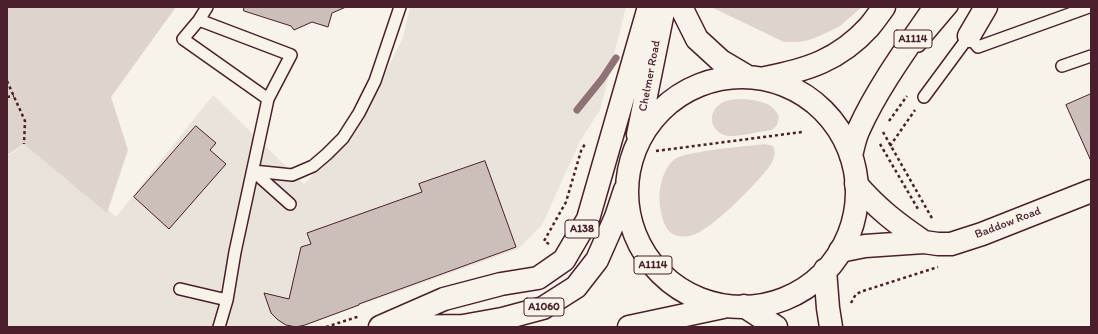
<!DOCTYPE html>
<html>
<head>
<meta charset="utf-8">
<style>
	body { margin:0 }
	#map { position:relative; width:1098px; height:334px; overflow:hidden; background:#f7f3e8; font-family:Itim,sans-serif }
	canvas { display:block }
	.frame { position:absolute; inset:0; border:8px solid #4a1f2b; pointer-events:none }
</style>
</head>
<body>
<div id="map">
<canvas width="1098" height="334"></canvas>
<div class="frame"></div>
</div>
<script>
const context = document.querySelector('canvas').getContext('2d');
context.lineJoin = 'round';
function fillPath(path, color) { context.fillStyle = color; context.fill(path, 'evenodd'); }
function trace(path, color, width, dash) { context.strokeStyle = color; context.lineWidth = width; context.lineCap = dash ? 'butt' : 'round'; context.setLineDash(dash || []); context.stroke(path); }
function write(font, color, halo, rows, align = 'center') {
  context.font = font + ' Itim,sans-serif'; context.lineWidth = 3.5; context.setLineDash([]); context.textBaseline = 'middle'; context.strokeStyle = halo; context.fillStyle = color; for (const [text, x, y, turn = 0] of rows) {
    context.save(); context.translate(x, y); context.rotate((+turn || 0) * Math.PI / 180); context.textAlign = isNaN(turn) ? turn : align; if (halo) context.strokeText(text, 0, 0); context.fillText(text, 0, 0); context.restore();
  }
}
fillPath(new Path2D(`
	M410 7H626L600 110 580 141 542 225 518 249 298 327H7V156L31 140 116 217 213 95 304 184 355 132 403 38Z`), '#eae3da');
fillPath(new Path2D(`
	M7 7H176L111 97 128 150 107 213 24 144 7 155Z
	M711 7H862L840 26 822 35 809 40 798 42H784Z
	M745 99C759 101 773 102 779 117L777 125 772 130C762 131 737 137 728 136 711 133 706 114 720 104 727 99 736 99 745 99Z
	M765 144 773 146 775 153C774 156 773 161 771 164 759 182 712 229 693 235 686 237 681 237 675 235 665 232 661 215 660 206 658 191 662 169 675 159 685 151 749 146 765 144Z`), '#ded4cc');
trace(new Path2D(`
	M577 110 602 79 616 58`), '#8e7275', 7);
const building = new Path2D(`
	M244 7H346L332 13 328 27 312 22 294 30 291 26 244 11Z
	M1091 94V161L1066 105Z
	M196 126 216 143 210 150 226 164 169 229 134 197Z
	M485 161 516 247 359 304V305L305 325 296 327 286 325 278 320 271 313 264 293 289 299 301 247 311 244 307 233 422 192 419 184Z`);
fillPath(building, '#ccbfb9');
trace(building, '#4a1f2b', 1);
const service = new Path2D(`
	M199 20 207 7
	M919 46 952 7
	M1062 66 1091 56
	M924 97 969 36 978 47 1089 7
	M253 171 292 175 313 166 327 154 343 138 359 113 375 81 400 7
	M253 171 290 204
	M180 289 227 300 219 327
	M227 300 235 252 268 99 291 55 199 20 183 39 268 99`);
const minor = new Path2D(`
	M969 36 986 7`);
const secondary = new Path2D(`
	M856 184C878 209 896 223 924 242
	M840 251 865 246 924 242 938 244H951L982 234 1091 191`);
const primary = new Path2D(`
	M683 7V11L697 39 721 61 748 77
	M627 192a115 115 0 1 1 230 0a115 115 0 1 1-230 0Z
	M765 78C807 70 839 60 869 27 874 21 879 14 884 7
	M638 135 664 7
	M851 156C853 147 855 137 859 129 878 87 909 45 935 7
	M825 270 828 308 831 327
	M744 306 776 327
	M380 327 444 299 501 284 538 278 564 260 588 219 649 7
	M392 327 463 326 502 319 543 308 576 287 597 260 616 217 625 190
	M629 327 723 307`);
trace(service, '#4a1f2b', 14);
trace(minor, '#4a1f2b', 25);
trace(secondary, '#4a1f2b', 25);
trace(primary, '#4a1f2b', 25);
trace(new Path2D(`
	M7 81 25 121 24 144
	M7 97 14 96
	M889 121 907 96
	M883 132 933 220
	M880 144 918 209
	M890 146 915 110
	M656 151 802 132
	M549 244 544 241 566 202 581 151 585 144
	M851 303 856 294 863 291 938 267
	M326 327 360 316`), '#4a1f2b', 2.5, [3, 3]);
trace(service, '#f7f3e8', 11);
trace(minor, '#f7f3e8', 22);
trace(secondary, '#f7f3e8', 22);
trace(primary, '#f7f3e8', 22);
for (const [x, y, w] of [
	[913,39,38],
	[582,229,34],
	[653,265,38],
	[544,307,40]
]) { const box = new Path2D(); box.roundRect(x - w / 2, y - 9, w, 18, 3); context.fillStyle = '#f7f3e8'; context.fill(box); trace(box, '#4a1f2b', 1); }
write('bold 11px', '#4a1f2b', null, [
	["A1114",913,39],
	["A138",582,229],
	["A1114",653,265],
	["A1060",544,307]
]);
write('12px', '#4a1f2b', '#f7f3e8', [
	["Chelmer Road",650,76,-79],
	["Baddow Road",1008,223,-21]
]);
</script>
</body>
</html>
